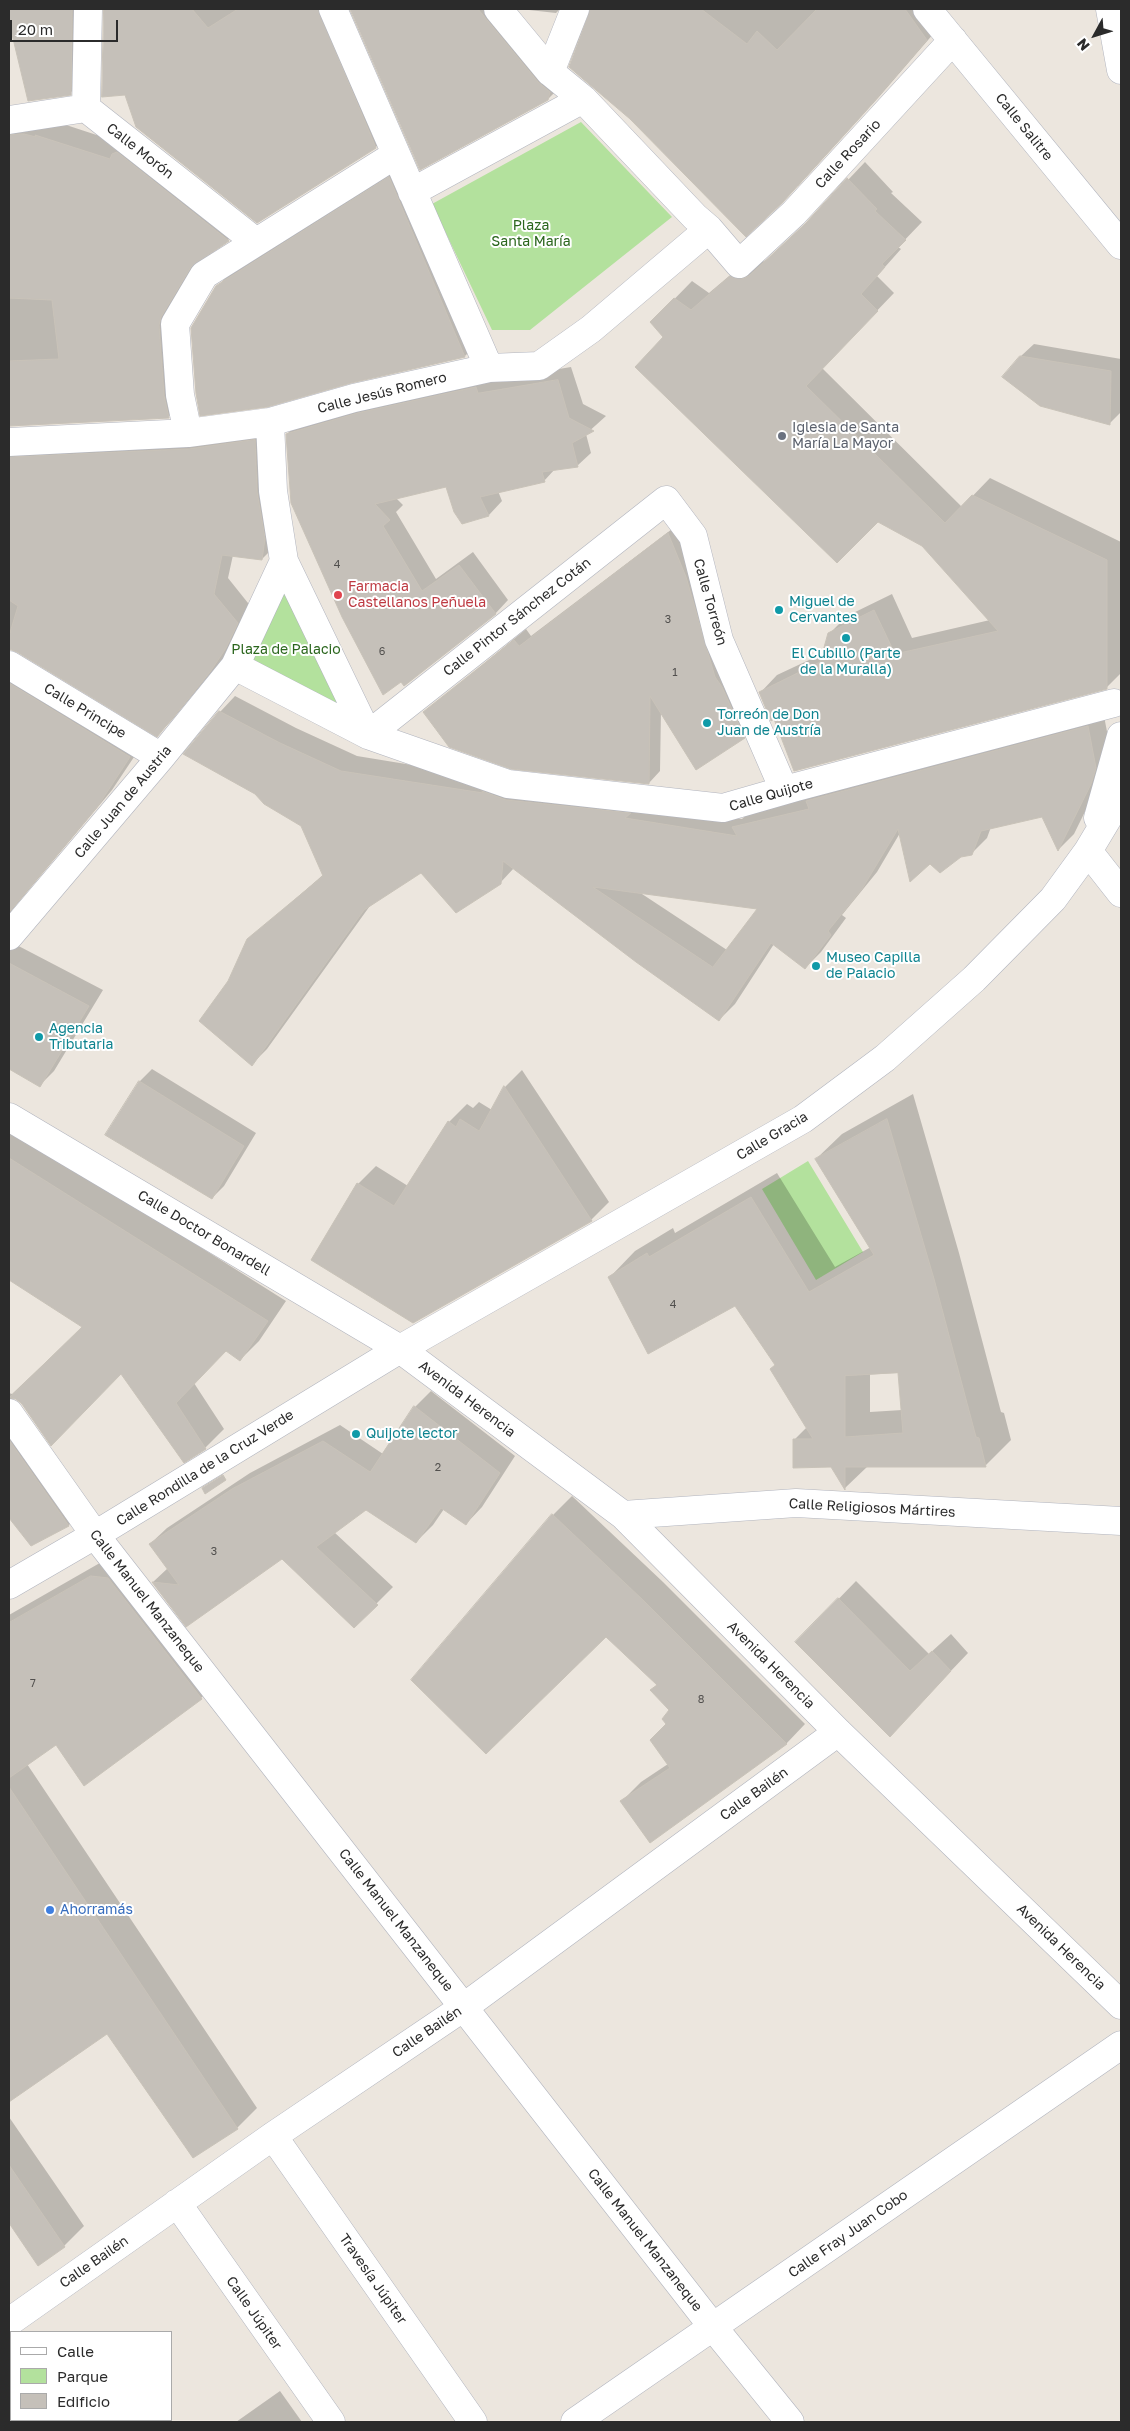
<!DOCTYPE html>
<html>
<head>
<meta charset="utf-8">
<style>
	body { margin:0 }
	#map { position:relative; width:1130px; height:2431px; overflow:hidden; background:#ece6de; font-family:"Golos Text",sans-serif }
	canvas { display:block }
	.frame { position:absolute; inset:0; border:10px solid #2b2b2b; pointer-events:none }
	.legend { position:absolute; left:10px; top:2331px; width:162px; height:90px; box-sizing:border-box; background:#fff; border:1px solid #aaa; margin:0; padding:6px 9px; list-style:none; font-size:15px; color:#2b2b2b }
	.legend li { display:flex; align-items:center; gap:10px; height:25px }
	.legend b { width:25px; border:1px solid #aaa }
	.north { position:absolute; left:1070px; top:10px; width:50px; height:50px; -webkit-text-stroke:4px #fff; paint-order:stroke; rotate:231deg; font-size:14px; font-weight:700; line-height:20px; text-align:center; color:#2b2b2b }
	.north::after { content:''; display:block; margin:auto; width:18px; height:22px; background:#2b2b2b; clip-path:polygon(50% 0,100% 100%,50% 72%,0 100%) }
	.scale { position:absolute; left:10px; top:20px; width:108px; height:22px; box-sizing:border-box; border:2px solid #2b2b2b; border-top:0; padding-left:6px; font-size:15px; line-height:18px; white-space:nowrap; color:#2b2b2b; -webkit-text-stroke:4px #fff; paint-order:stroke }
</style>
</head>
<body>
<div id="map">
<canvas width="1130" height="2431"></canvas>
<div class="frame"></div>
<ul class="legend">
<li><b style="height:6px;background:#fff"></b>Calle</li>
<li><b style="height:14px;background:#b3e19d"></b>Parque</li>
<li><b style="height:14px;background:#c5c0b9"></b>Edificio</li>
</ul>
<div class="north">N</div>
<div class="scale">20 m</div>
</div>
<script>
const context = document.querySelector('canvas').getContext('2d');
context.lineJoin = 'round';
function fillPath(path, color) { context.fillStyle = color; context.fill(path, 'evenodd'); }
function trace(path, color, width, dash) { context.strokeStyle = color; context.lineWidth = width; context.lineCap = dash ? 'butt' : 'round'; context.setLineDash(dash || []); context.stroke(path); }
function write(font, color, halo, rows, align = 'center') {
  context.font = font + ' "Golos Text",sans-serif'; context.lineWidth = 4; context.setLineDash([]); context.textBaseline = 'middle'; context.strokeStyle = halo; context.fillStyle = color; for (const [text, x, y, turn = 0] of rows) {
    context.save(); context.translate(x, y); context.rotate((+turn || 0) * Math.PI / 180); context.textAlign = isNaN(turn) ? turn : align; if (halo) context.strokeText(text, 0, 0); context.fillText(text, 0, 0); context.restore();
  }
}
fillPath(new Path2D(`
	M581 122 672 217 530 330H492L432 204Z
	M284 561 368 735 235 666Z
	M808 1161 863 1252 816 1280 762 1189Z`), '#b3e19d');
fillPath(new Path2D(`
	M9 9H87L85 79 70 93 29 100 9 20Z
	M145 9H337L390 132 376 147 126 94 104 67Z
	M351 9H505L563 84 548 99 421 168Z
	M520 9H560L556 13Z
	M591 9H930L941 25 878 98 798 186 591 15Z
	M51 120 124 144 243 225 228 240 200 259 176 301 183 402 168 417 9 425V274L146 283V281L9 271V257L98 263 9 226V123Z
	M405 162 481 340 465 356 350 382 217 287 233 270Z
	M865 162 893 192 891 193 922 222 898 247 901 249 877 276 894 293 822 368 962 507 990 478 1121 542V673L1106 688 774 717 760 693 777 675 824 653 829 634 847 616 892 594 912 638 990 620 922 545 665 337 652 322 692 281 709 293 748 260 760 263 768 259 814 216Z
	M1034 344 1121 359V412L1110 423 1021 356Z
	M571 367 583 404 606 416 586 434 591 453 577 466 555 469 544 481 498 491 502 501 489 515 462 522 447 486 396 498 403 505 396 512 436 579 473 552 508 600 495 614 405 685 287 434 301 420 492 380Z
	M269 426 277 544 262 559 233 555 228 578 252 608 241 632 225 656 172 720 157 735 18 650 9 648V431Z
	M680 523 755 726 744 737 661 710 660 771 649 783 425 712 526 629 531 636Z
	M9 654 144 742 112 790 12 910 9 918Z
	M235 696 296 728 357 756 742 819 749 812 1103 711 1111 752 1107 767 1074 834 1059 849 1042 815 991 827 987 838 971 854 900 833 877 872 842 915 846 918 821 952 805 968 774 944 735 1004 719 1020 514 868 500 883 422 872 372 903 267 1049 252 1064 248 940 324 874 302 825 220 712ZM639 892 759 908 727 950Z
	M9 941 103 990 54 1071 40 1085 9 1068Z
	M152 1069 256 1133 224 1186 212 1198 107 1134 140 1081Z
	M522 1070 609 1202 591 1220 413 1322 358 1184 376 1166 408 1186 449 1122 467 1104 473 1108 479 1102 492 1110 505 1087Z
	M913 1094 959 1253 1001 1412 1004 1413 1011 1440 986 1465 868 1466 845 1488 831 1466 794 1440 807 1427 776 1365 736 1305 610 1277 635 1251 673 1228 675 1233 777 1173 835 1267 871 1247 816 1159 842 1134ZM899 1371 902 1410 870 1412V1373Z
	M11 1128 286 1301 259 1341 240 1360 226 1350 194 1383 224 1429 205 1448 122 1373 22 1403 13 1397 14 1404 87 1507 69 1525 31 1545 9 1516V1393L12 1394 83 1327 39 1288 9 1254V1130Z
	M431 1391 515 1456 482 1507 466 1524 444 1509 433 1525 416 1542 366 1508 334 1532 393 1587 354 1626 283 1557 187 1625 153 1582 168 1568 150 1544 167 1528 250 1473 340 1425 383 1454 415 1407Z
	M572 1496 663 1582 805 1724 786 1744 622 1801 641 1782 668 1764V1724L671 1710 651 1690 658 1684 606 1635 412 1679 553 1515Z
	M112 1556 221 1678 201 1698 56 1744 27 1764 257 2108 237 2128 108 2032 9 2101V1615Z
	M856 1581 929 1654 951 1634 968 1653 890 1735 797 1642Z
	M9 2117 84 2226 64 2246 39 2264 9 2221Z
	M280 2391 302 2422H236Z`), '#0003');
const building = new Path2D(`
	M9 9H72L71 95 28 101 9 22Z
	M104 9H192L208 28 238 9H318L376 148 257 223 136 127 125 95 102 97Z
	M350 9H478L538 82 550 92 548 100 420 170Z
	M590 9H701L747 44 757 31 777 50 817 9H905L927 40 863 114 783 202 746 237 630 119 569 67Z
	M24 134 36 137 35 135 110 159 112 154 117 152 229 241 191 267 161 317 159 325 164 396 169 418 9 426V361L59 359 52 300 9 298V135Z
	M389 177 465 357 351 383 267 407 200 416 196 393 191 328 216 286Z
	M847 178 877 209 875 211 906 240 882 264 885 267 861 294 878 311 806 386 945 523 972 495 1107 560V689L794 771 774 719 771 721 759 692 820 662 828 633 874 610 895 654 998 631 922 546 878 522 837 563 635 367 663 337 650 322 674 298 691 310 730 276 742 279 749 276 805 224Z
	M1020 356 1111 371 1110 425 1040 406 1002 377Z
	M558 380 569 418 594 431 572 443 578 467 542 472 545 482 480 497 489 516 462 524 454 512 446 487 375 504 390 520 383 526 422 591 459 565 496 614 404 686 401 682 383 695 342 617 291 503 286 434 358 413 476 387 478 393Z
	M255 440 257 492 265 538 262 560 222 555 214 594 238 623 226 648 210 672 157 737 17 652 9 649V636L18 606 9 600V457L189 449Z
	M668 533 686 577 715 677 722 687 745 738 696 770 650 696 649 784 511 769 449 747 423 712 514 640 519 646Z
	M9 683 130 757 98 806 9 912Z
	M219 711 280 743 341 771 483 793 482 791 506 800 631 813 625 818 737 836 732 827 809 809 806 801 1088 726 1096 768 1091 784 1058 851 1042 817 981 831 972 855 961 857 940 873 930 864 910 882 898 829 862 889 828 931 831 935 805 969 771 943 719 1021 636 962 503 861 501 884 456 913 421 873 364 910 252 1066 199 1021 228 981 247 939 323 876 301 826 264 804 255 794 183 754ZM593 887 757 909 713 967Z
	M9 963 89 1006 40 1087 9 1069Z
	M139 1081 244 1146 212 1199 105 1135Z
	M504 1086 592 1221 413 1323 311 1260 357 1183 394 1206 448 1121 456 1127 460 1119 479 1131Z
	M887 1119 934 1279 976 1437 979 1438 986 1467H845V1490L831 1467 793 1468V1439H813L770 1369 775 1365 735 1306 648 1354 608 1277 647 1253 649 1257 751 1197 809 1292 874 1255 815 1159ZM898 1373 903 1433 845 1437V1376Z
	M9 1158 268 1321 240 1361 226 1351 176 1403 206 1449 184 1463 121 1374 51 1446 22 1404 16 1399 9 1398 82 1327 9 1280Z
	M414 1406 500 1473 466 1525 441 1508 416 1543 366 1510 316 1547 378 1605 354 1628 282 1559 186 1627 152 1582 179 1585 149 1544 232 1489 323 1441 370 1472Z
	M9 1440 69 1526 31 1546 9 1518Z
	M223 1475 226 1480 205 1494 202 1488Z
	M552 1514 644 1601 787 1744 650 1843 620 1801 670 1768 650 1740 666 1724 662 1719 669 1710 650 1690 657 1685 606 1637 486 1754 411 1680Z
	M91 1576 108 1578 202 1699 84 1786 56 1745 9 1778V1623Z
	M838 1598 910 1671 932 1651 951 1671 890 1737 795 1642Z
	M9 1787 238 2129 193 2158 107 2034 9 2102Z
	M9 2165 65 2247 38 2266 9 2223Z`);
fillPath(building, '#c5c0b9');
trace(building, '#c8c2b8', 1);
const minor = new Path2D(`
	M333 9 489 368
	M498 9 550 72
	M575 9 550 72 583 99
	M927 9 1121 245
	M1110 9 1121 70
	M86 108 88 9
	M9 120 86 108 256 242
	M412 192 583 99 695 217 709 229 739 264 794 213 953 40
	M270 422 273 491 284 561 368 735
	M188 433 180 395 175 324 204 275 395 155
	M9 442 188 433 270 422 354 398 489 368 539 366 591 329 709 229
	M9 665 161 757
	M235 666 368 735 508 784 723 808 796 787 1114 703
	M368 735 666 500 693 536 719 640 784 790
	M1098 818 1121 736
	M1088 851 1121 893
	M9 936 161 757 235 666 284 561
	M9 1117 400 1349 623 1515 838 1732 1121 2005
	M9 1413 95 1535 713 2327 790 2422
	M623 1515 796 1503 1121 1521
	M9 1585 95 1535 400 1349 803 1119 885 1058 974 979 1053 899 1088 851 1121 796
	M273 2136 473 2422
	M177 2203 331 2422
	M9 2322 273 2136 464 2007 838 1732
	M575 2422 1121 2045`);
trace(minor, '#b1b4be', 29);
trace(minor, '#fff', 28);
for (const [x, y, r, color] of [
	[782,436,5,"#6b7280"],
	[338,595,5,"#e0444e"],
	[779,610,5,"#0f9aa8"],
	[846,638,5,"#0f9aa8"],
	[707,723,5,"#0f9aa8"],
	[816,966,5,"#0f9aa8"],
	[39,1037,5,"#0f9aa8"],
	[356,1434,5,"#0f9aa8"],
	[50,1910,5,"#3f7fe0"]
]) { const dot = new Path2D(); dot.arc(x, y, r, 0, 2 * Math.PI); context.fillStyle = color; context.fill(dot); trace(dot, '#fff', 2); }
write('11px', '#52504e', null, [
	["4",337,565],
	["3",668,620],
	["6",382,652],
	["1",675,673],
	["4",673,1305],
	["2",438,1468],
	["3",214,1552],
	["7",33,1684],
	["8",701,1700]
]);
write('14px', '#2b2b2b', '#fff', [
	["Calle Salitre",1024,127,51],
	["Calle Morón",140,151,38],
	["Calle Rosario",848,154,-47],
	["Calle Jesús Romero",382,393,-14],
	["Calle Torreón",710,602,74],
	["Calle Pintor Sánchez Cotán",517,617,-38],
	["Calle Principe",85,711,31],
	["Calle Quijote",771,795,-16],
	["Calle Juan de Austria",123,802,-50],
	["Calle Gracia",772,1136,-31],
	["Calle Doctor Bonardell",204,1233,31],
	["Avenida Herencia",467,1399,37],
	["Calle Rondilla de la Cruz Verde",205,1468,-32],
	["Calle Religiosos Mártires",872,1508,3],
	["Calle Manuel Manzaneque",147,1601,52],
	["Avenida Herencia",771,1665,45],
	["Calle Bailén",754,1794,-36],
	["Calle Manuel Manzaneque",396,1920,52],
	["Avenida Herencia",1061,1947,44],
	["Calle Bailén",427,2032,-34],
	["Calle Fray Juan Cobo",848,2234,-35],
	["Calle Manuel Manzaneque",645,2240,52],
	["Calle Bailén",94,2262,-35],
	["Travesía Júpiter",373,2279,55],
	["Calle Júpiter",254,2313,55]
]);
write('14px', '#2b661d', '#fff', [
	["Plaza",531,226],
	["Santa María",531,242],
	["Plaza de Palacio",286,650]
]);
write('14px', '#5b616d', '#fff', [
	["Iglesia de Santa",792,428],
	["María La Mayor",792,444]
], 'left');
write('14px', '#be3a42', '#fff', [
	["Farmacia",348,587],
	["Castellanos Peñuela",348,603]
], 'left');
write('14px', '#0d838f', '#fff', [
	["Miguel de",789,602],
	["Cervantes",789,618],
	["El Cubillo (Parte",846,654,"center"],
	["de la Muralla)",846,670,"center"],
	["Torreón de Don",717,715],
	["Juan de Austría",717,731],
	["Museo Capilla",826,958],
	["de Palacio",826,974],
	["Agencia",49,1029],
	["Tributaria",49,1045],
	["Quijote lector",366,1434]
], 'left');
write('14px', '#366cbe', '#fff', [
	["Ahorramás",60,1910]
], 'left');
</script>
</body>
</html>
